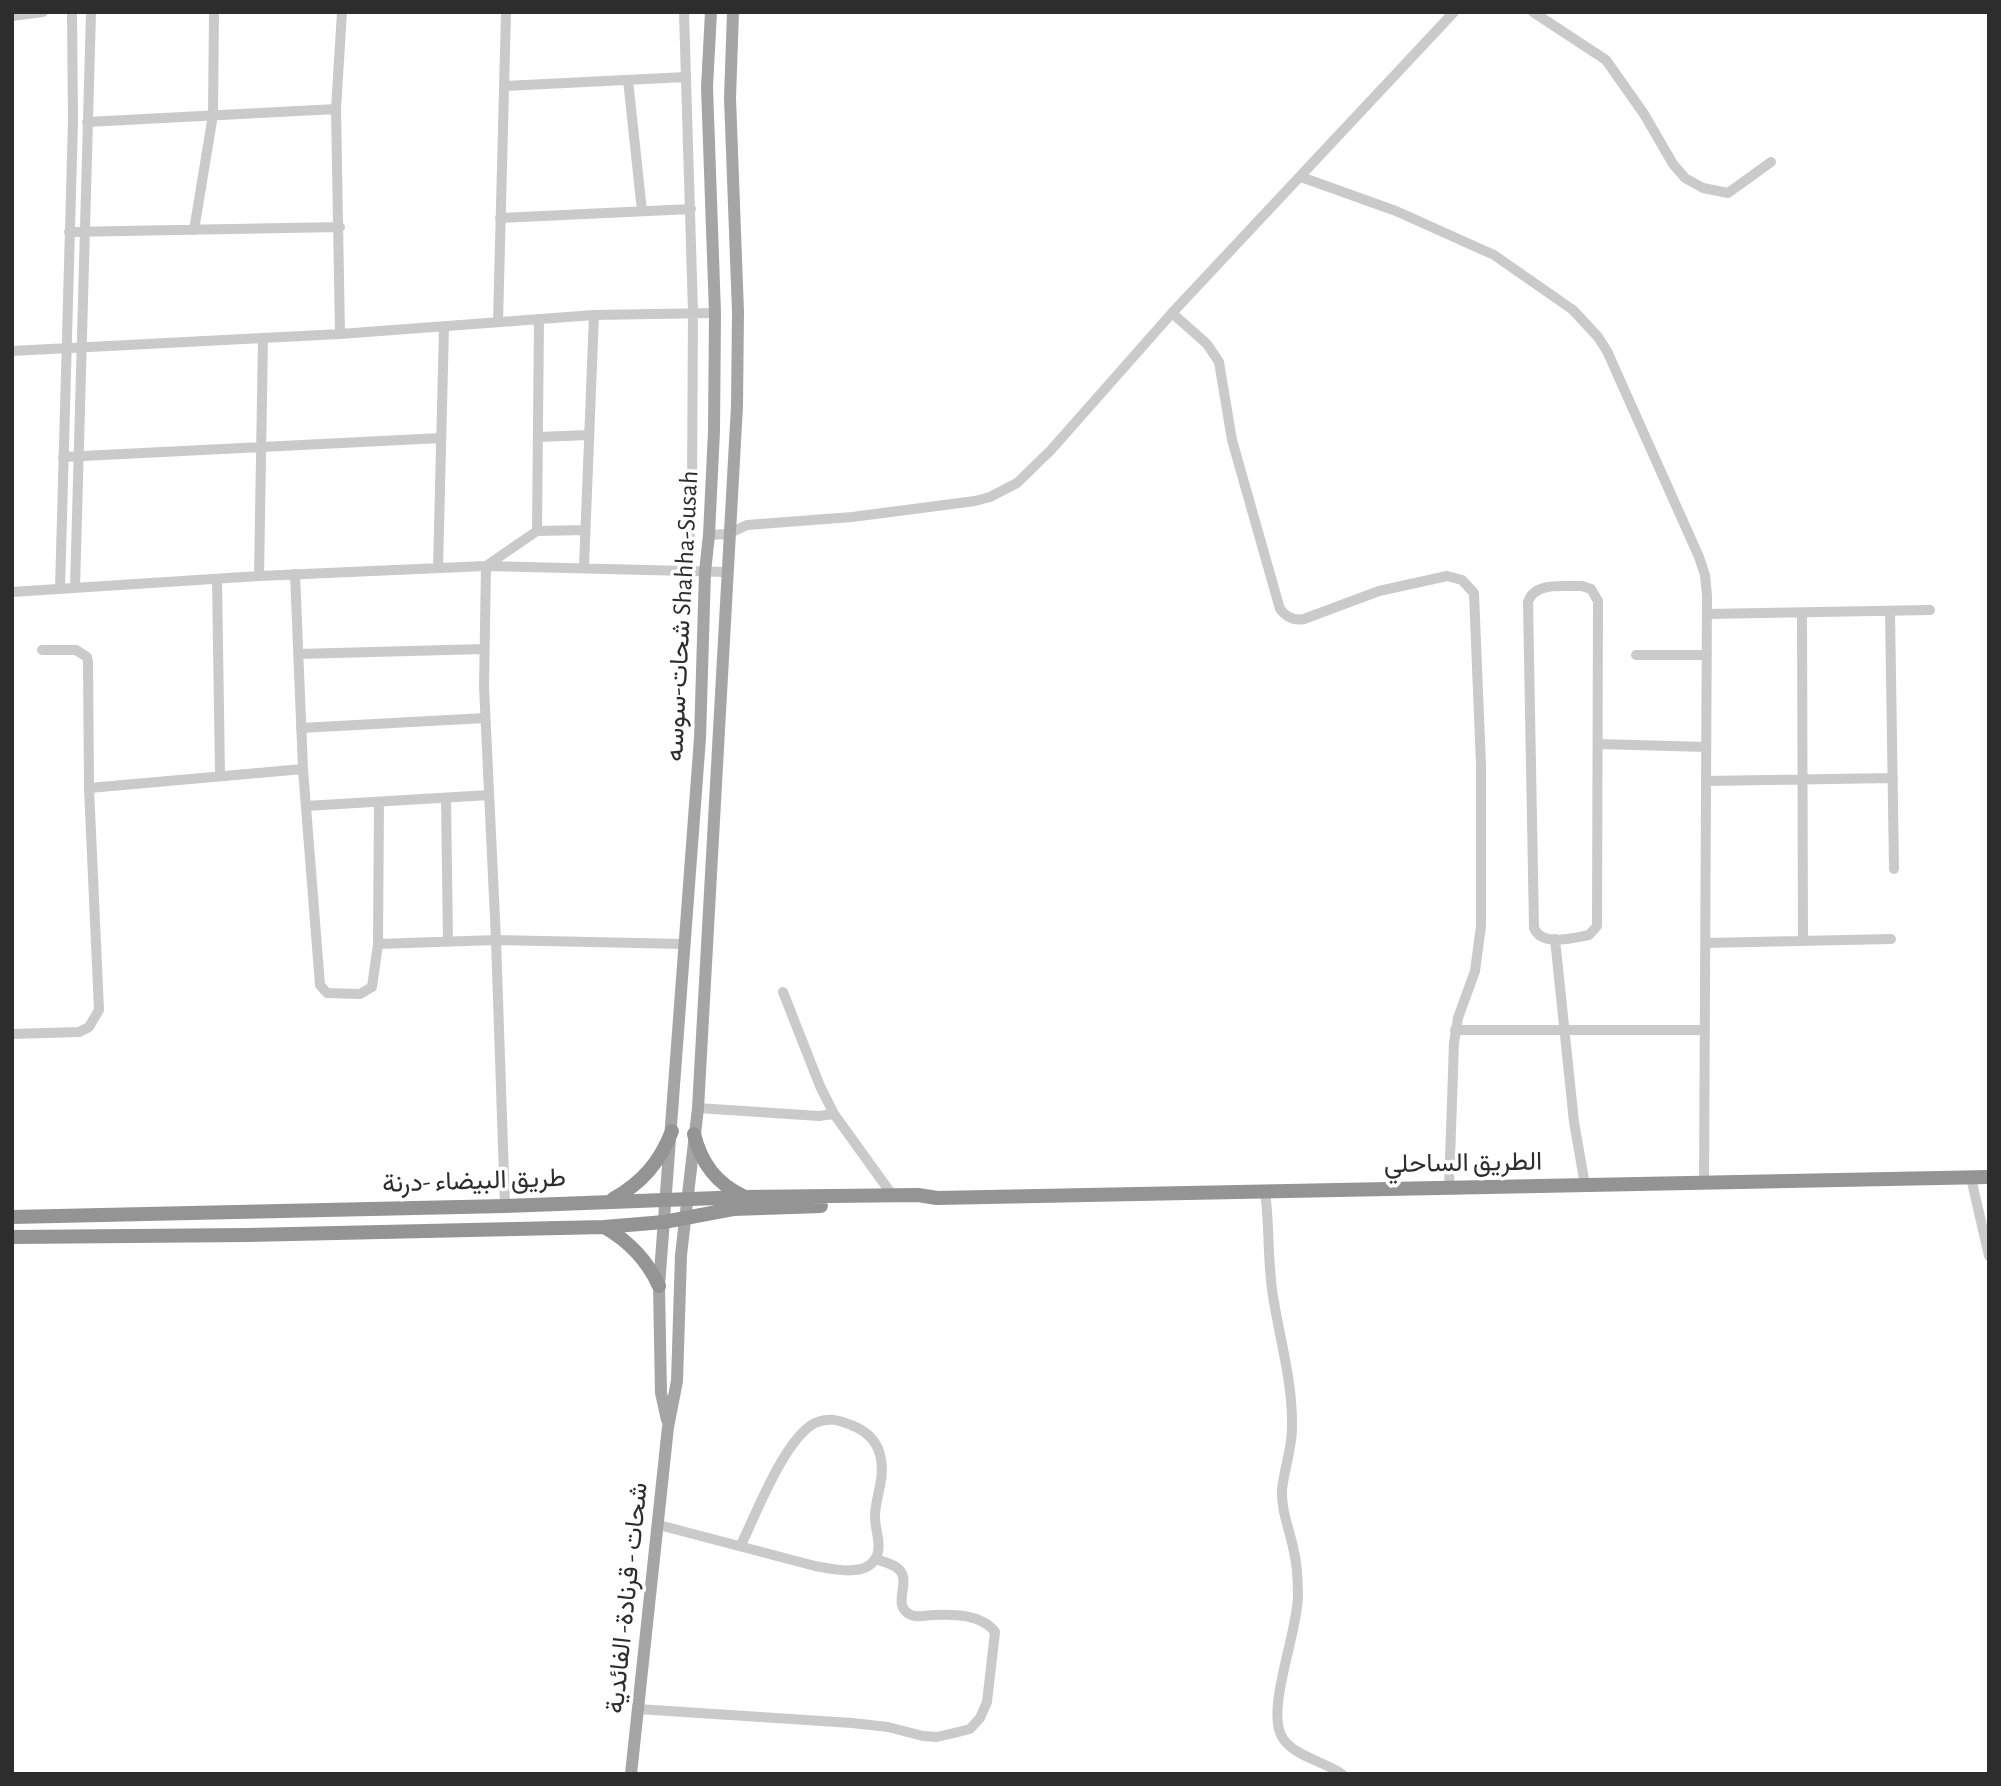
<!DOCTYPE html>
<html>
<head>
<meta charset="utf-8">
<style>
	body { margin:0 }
	#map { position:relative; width:2001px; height:1786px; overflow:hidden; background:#fff; font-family:"Alegreya Sans",sans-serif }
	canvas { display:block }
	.frame { position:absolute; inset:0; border:14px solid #2d2d2d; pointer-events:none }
</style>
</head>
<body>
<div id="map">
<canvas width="2001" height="1786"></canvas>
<div class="frame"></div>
</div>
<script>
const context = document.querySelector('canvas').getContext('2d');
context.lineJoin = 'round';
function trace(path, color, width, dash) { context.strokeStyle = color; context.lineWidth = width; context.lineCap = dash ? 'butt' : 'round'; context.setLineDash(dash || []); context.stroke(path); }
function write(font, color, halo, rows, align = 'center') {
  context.font = font + ' "Alegreya Sans",Vazirmatn,sans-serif'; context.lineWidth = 7; context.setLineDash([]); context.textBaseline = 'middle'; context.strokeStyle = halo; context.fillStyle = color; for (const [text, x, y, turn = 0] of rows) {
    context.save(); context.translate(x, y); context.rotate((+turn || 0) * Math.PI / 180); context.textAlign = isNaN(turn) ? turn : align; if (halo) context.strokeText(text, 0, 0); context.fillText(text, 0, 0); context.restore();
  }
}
trace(new Path2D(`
	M684 12 693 312 692 488 688 571
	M1533 12 1606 60 1644 114 1673 164 1685 178 1703 188 1728 193 1771 162
	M12 16 43 12
	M628 80 642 211
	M505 86 686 77
	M87 122 336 109
	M1301 177 1396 211 1494 255 1573 310 1598 337 1607 351 1699 557 1705 575 1707 596 1704 1182
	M500 218 691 209
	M194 230 213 115 214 12
	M69 232 340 227
	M1172 313 1207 344 1219 362 1232 440 1280 609C1286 617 1294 621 1304 619L1379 591 1447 576 1462 580 1474 593 1481 765V926L1475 971 1458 1018 1454 1043 1449 1188
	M498 322 506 12
	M340 334 336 109 342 12
	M12 351 340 334 594 315 715 313
	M538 437 589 435
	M63 457 441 438
	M537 531 539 319
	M709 535 728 534 747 525 852 517 975 501 990 497 1017 483 1051 450 1172 313 1454 12
	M584 567 594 315
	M438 568 444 327
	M295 574 303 769 320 985 327 993 360 994 372 987 378 944 379 802
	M259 576 263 338
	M217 579 220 775
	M1582 586 1591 589 1598 601 1597 926 1589 935C1572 938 1542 947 1534 928L1528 602C1535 581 1564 587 1582 586Z
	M75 588 91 12
	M60 589 73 121 72 12
	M12 592 259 576 486 566 727 572
	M1890 611 1894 869
	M1802 613 1803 941
	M1707 614 1930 610
	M299 654 484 649
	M1636 655H1707
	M301 728 485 718
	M1598 744 1706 747
	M1706 781 1893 778
	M89 788 303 769
	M446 798 448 942
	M306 806 489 795
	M1555 939 1574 1122 1585 1185
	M1706 943 1891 939
	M378 944 496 940 684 944
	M1455 1030H1705
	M12 1034 79 1032 89 1027 99 1010 89 788 88 662 87 657 76 650H42
	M698 1108 819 1116 834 1114 820 1086 783 992
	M834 1114 893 1196
	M1971 1178 1989 1256
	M1265 1191C1270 1228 1267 1266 1274 1302 1281 1344 1293 1385 1292 1428 1292 1449 1284 1469 1282 1490 1281 1510 1289 1528 1293 1547 1297 1563 1298 1579 1298 1595 1298 1632 1267 1705 1281 1735 1291 1756 1324 1761 1342 1774
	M505 1206 496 940 484 686 486 566 537 531 585 530
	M659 1525 815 1566C831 1569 865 1577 875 1559 883 1548 875 1530 875 1517 875 1498 885 1479 881 1459 878 1442 867 1431 851 1425 839 1420 828 1417 815 1423 785 1438 756 1514 741 1545
	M638 1709 852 1723 888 1727 923 1736 937 1737 954 1733 970 1729 980 1718 987 1702 995 1632C982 1614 953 1614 933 1615 926 1615 918 1618 911 1615 889 1605 915 1579 896 1567 890 1563 882 1561 875 1559`), '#cacaca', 10);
trace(new Path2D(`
	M667 1420 661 1393 659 1286 700 738 705 572 709 535 714 431 715 313 707 87 711 12
	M631 1774 668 1427 677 1381 681 1255 698 1108 737 406 738 312 730 98 733 12`), '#a5a5a5', 12);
trace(new Path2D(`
	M694 1134C701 1163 716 1183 743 1196
	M613 1199C642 1183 660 1162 672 1131
	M12 1217 505 1206 744 1197 918 1195 937 1198 1989 1177
	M604 1227C629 1241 647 1260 659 1286
	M12 1237 248 1235 604 1227 664 1222 733 1209 821 1206`), '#949494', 14);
write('26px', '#2d2d2d', '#fff', [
	["شحات-سوسه Shahha-Susah",682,616,-87],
	["الطريق الساحلي",1463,1163,-1],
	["طريق البيضاء -درنة",474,1181,-2],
	["شحات - قرنادة- الفائدية",627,1598,-84]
]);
</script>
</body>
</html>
